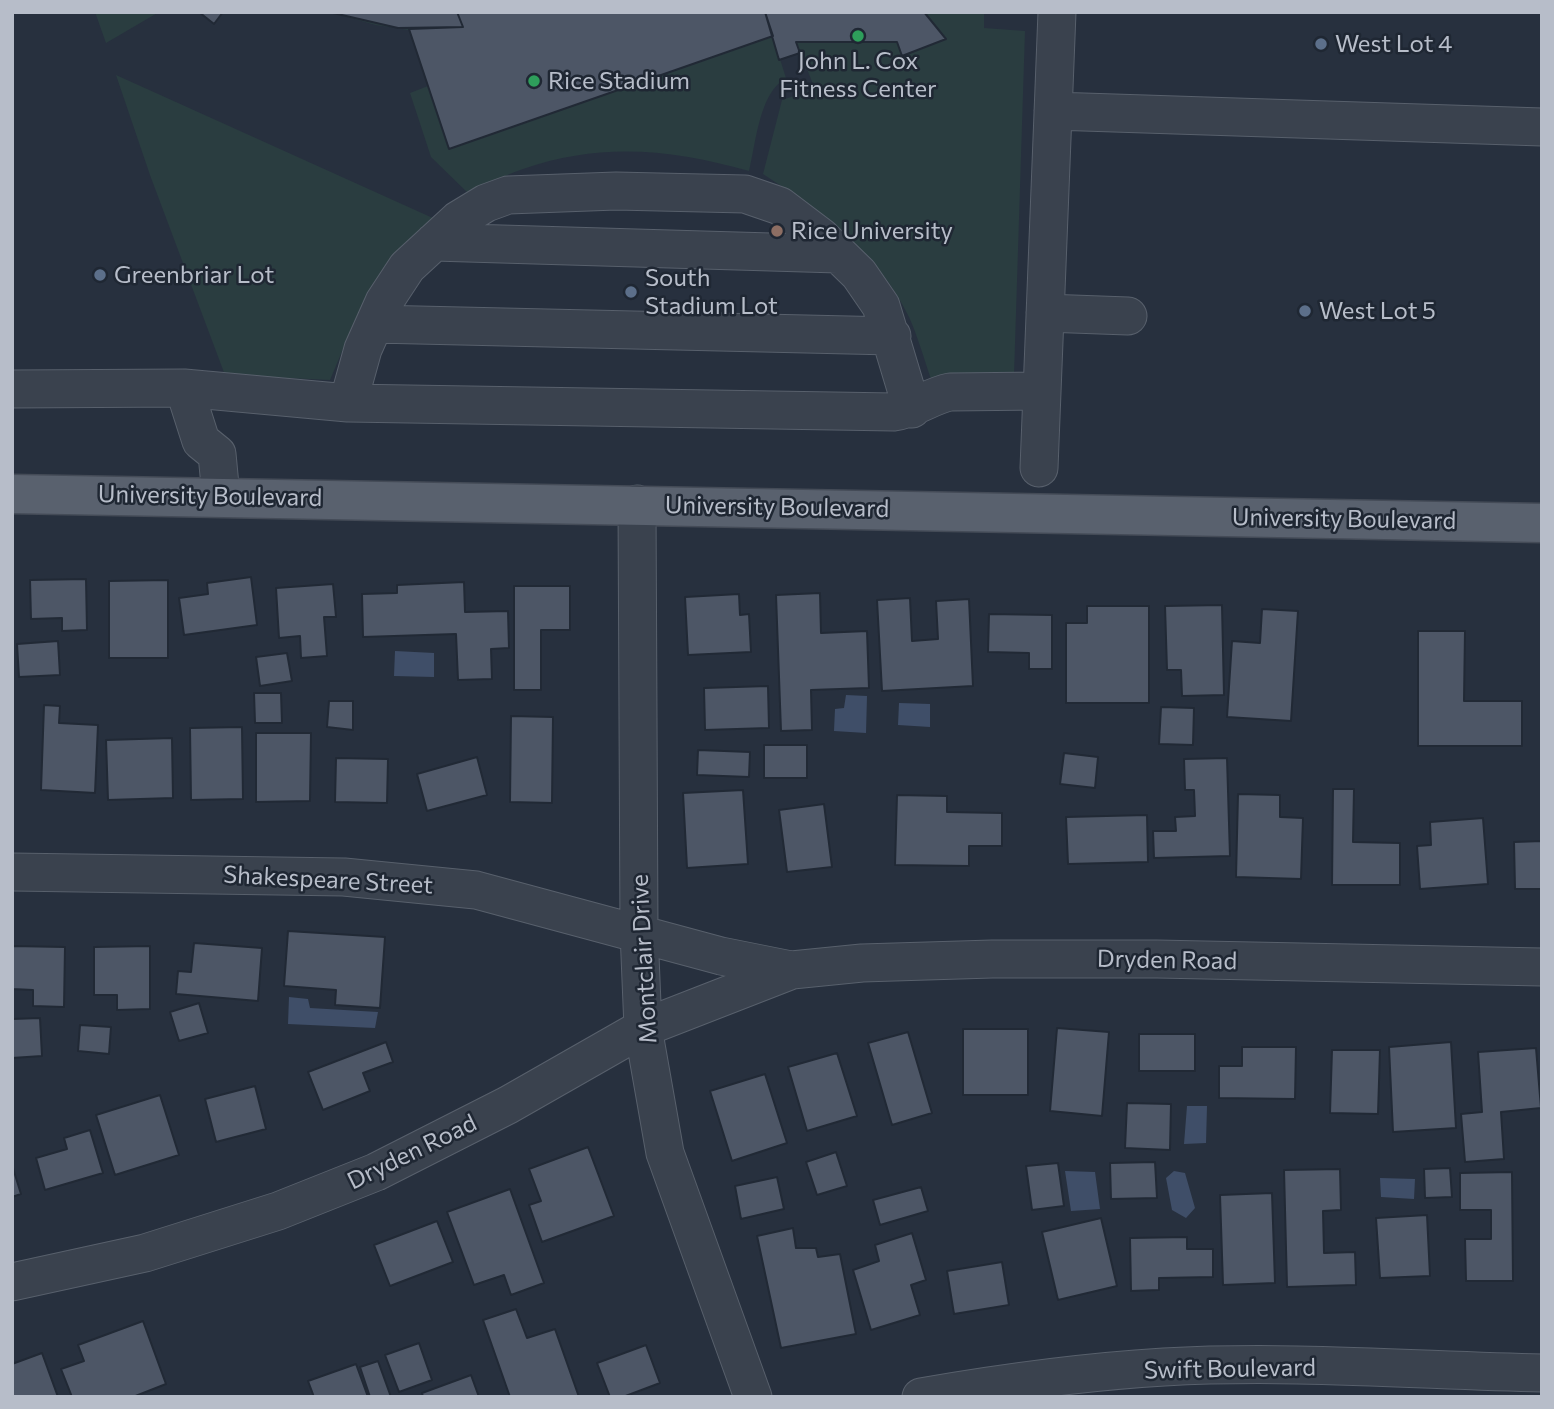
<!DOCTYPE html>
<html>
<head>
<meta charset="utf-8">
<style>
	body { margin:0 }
	#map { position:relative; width:1554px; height:1409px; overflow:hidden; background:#27303e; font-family:Commissioner,sans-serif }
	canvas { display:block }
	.frame { position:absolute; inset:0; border:14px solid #b7bdc9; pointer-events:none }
</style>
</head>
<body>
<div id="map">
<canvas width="1554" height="1409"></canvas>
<div class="frame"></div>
</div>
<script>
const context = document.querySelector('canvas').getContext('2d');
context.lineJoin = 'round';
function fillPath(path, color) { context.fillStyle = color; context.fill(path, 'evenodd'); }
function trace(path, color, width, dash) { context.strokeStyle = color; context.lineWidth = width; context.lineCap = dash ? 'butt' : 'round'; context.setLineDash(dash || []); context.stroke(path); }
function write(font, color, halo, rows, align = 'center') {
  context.font = font + ' Commissioner,sans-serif'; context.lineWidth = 5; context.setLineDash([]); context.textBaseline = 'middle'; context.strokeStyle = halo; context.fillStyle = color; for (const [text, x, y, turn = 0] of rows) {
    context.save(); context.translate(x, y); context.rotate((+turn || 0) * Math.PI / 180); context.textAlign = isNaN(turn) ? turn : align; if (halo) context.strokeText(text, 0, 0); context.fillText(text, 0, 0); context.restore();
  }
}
fillPath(new Path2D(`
	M95 12H159L106 43Z
	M329 12H765L786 78C759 93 756 143 749 171 671 149 601 142 523 169 504 175 487 186 470 195L431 157 410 93 428 86 409 30 376 25Z
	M925 12H984V28L1025 31 1014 375 931 379C924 359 918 337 909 317 878 253 822 212 763 174L782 100 815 89 796 42H897L903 55 946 39Z
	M116 75 435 219 384 268 353 325 330 380 225 375 150 175Z`), '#2a3d40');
fillPath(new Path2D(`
	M395 651 434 653V677L394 676Z
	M846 695 867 696 866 733 834 731 835 709 844 708Z
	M899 703 930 704V727L898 725Z
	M289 997 308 999 310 1008 378 1012 375 1028 288 1024Z
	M1187 1106H1207L1206 1143 1184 1144Z
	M1065 1171 1095 1172 1100 1209 1071 1211Z
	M1174 1171 1185 1173 1195 1208 1186 1218 1172 1210 1166 1178Z
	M1380 1178 1415 1179 1414 1199 1381 1197Z`), '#3f4e68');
const building = new Path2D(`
	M199 12H223L214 24Z
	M329 12H457L463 27 398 28Z
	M457 12H765L773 36 449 149 409 29 463 27Z
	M765 12H924L946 39 902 56 897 42H796L800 53 779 60Z
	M251 577 257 625 184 635 179 598 208 594 207 583Z
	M86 579 87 630 62 631V618L31 619 30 580Z
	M168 580V658H109V581Z
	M464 582 465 612 508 611 509 648 491 649 492 679 458 680 456 634 363 637 362 594 397 593V585Z
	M333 584 336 617H324L327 656 301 658 300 636 279 638 276 588Z
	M514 586H570V630H541V690H514Z
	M820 593 821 633 867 631 869 688 811 690 812 730 781 731 776 595Z
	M739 594 740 615 749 614 751 652 688 655 685 597Z
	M910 598 912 641 938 639 936 601 969 599 973 686 882 691 877 600Z
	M1222 605 1224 695 1182 696 1181 670H1167L1165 606Z
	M1087 606H1149V703H1066V623H1087Z
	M1262 609 1298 611 1291 721 1227 717 1232 641 1260 643Z
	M989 614 1052 615V669H1029V653L988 652Z
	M1418 631H1465L1464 701H1522V746H1418Z
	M58 641 60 675 19 677 17 644Z
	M287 653 292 681 260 686 256 657Z
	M768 686 769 728 705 730 704 688Z
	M254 693H281L282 723H255Z
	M329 701H353V730L327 727Z
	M44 705 60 706 59 723 98 725 95 793 41 790Z
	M1161 707 1194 708 1193 745 1159 744Z
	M511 716 553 717 552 803 510 802Z
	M242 727 243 799 191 800 190 728Z
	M256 733H311L310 801 256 802Z
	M172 738 173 798 108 800 106 740Z
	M764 745H807V778H764Z
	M698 750 750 752 749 777 697 775Z
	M1064 753 1098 757 1095 788 1060 784Z
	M477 757 487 795 427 811 417 774Z
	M336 758 388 759 387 803 335 802Z
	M1227 758 1230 856 1154 858 1153 831H1176L1175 817 1195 816 1194 790H1185L1184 759Z
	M1333 789H1354L1353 842 1400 843V885H1332Z
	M743 790 748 864 687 868 683 793Z
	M1238 794 1280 795V817L1303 818 1301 879 1236 877Z
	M897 795 947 796V812L1002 813V846H969V866L895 865Z
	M824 804 832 867 787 872 779 810Z
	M1147 815 1148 862 1068 864 1066 817Z
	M1483 818 1488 884 1420 889 1417 846 1431 845 1430 822Z
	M1542 841V889H1515L1514 842Z
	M288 931 385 937 380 1008 335 1005 336 990 284 986Z
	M194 943 262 948 258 1001 176 994 178 971 191 972Z
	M12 946 65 947 64 1007 33 1006V990L12 989Z
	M150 946V1009L117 1010V995H94V947Z
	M199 1003 208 1033 179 1041 170 1012Z
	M40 1018 42 1056 12 1058V1019Z
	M80 1025 111 1027 109 1054 78 1051Z
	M1057 1028 1109 1032 1102 1116 1050 1111Z
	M963 1029H1028V1095H963Z
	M908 1032 932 1113 892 1125 868 1043Z
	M1139 1034H1195V1071H1139Z
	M386 1042 393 1062 363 1073 370 1091 323 1110 308 1072Z
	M1451 1042 1456 1128 1393 1132 1389 1047Z
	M1242 1047H1296L1295 1099 1219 1098V1066H1242Z
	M1536 1048 1541 1108 1501 1112 1504 1159 1465 1162 1461 1114 1482 1112 1478 1052Z
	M1332 1050H1380L1378 1114 1330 1113Z
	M837 1053 857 1116 807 1131 788 1067Z
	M765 1074 787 1143 732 1161 710 1091Z
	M255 1086 266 1129 216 1142 205 1099Z
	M160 1095 179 1155 115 1175 96 1115Z
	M1127 1103 1171 1104 1170 1150 1125 1148Z
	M90 1130 103 1173 45 1190 36 1158 67 1149 64 1138Z
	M588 1147 614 1216 542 1242 529 1205 541 1201 529 1169Z
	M836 1152 847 1186 817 1195 806 1162Z
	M1155 1162 1157 1198 1111 1199 1110 1163Z
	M1058 1163 1064 1206 1032 1210 1026 1166Z
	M12 1165 21 1194 12 1197Z
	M1450 1168 1452 1197 1425 1198 1424 1169Z
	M1340 1169 1341 1210 1323 1211 1324 1253 1355 1252 1356 1285 1287 1287 1284 1170Z
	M1512 1172 1513 1281H1466L1465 1239H1491V1210H1460V1173Z
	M777 1177 784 1209 741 1219 735 1186Z
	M921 1187 928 1211 880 1225 873 1200Z
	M510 1189 544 1283 511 1295 504 1275 474 1285 447 1212Z
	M1272 1193 1275 1283 1223 1285 1220 1195Z
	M1427 1215 1430 1276 1380 1278 1376 1218Z
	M1101 1218 1117 1286 1058 1300 1042 1232Z
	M437 1221 453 1262 390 1286 374 1245Z
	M793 1228 796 1248H816L818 1257 840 1254 856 1334 781 1348 757 1236Z
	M912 1233 926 1280 911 1285 920 1315 871 1330 853 1270 879 1261 875 1245Z
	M1187 1237V1249H1213V1277L1159 1278V1290L1131 1291 1130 1238Z
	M1002 1262 1009 1305 954 1314 947 1271Z
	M516 1309 527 1338 555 1329 579 1397H510L483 1320Z
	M143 1321 166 1384 133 1397H72L61 1369 84 1361 78 1345Z
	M419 1343 432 1380 399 1392 385 1355Z
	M646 1345 660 1383 623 1397H610L597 1363Z
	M42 1353 58 1397H12V1364Z
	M378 1361 391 1397H370L360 1367Z
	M356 1364 368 1397H314L308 1381Z
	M471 1375 479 1397H423L422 1393Z`);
fillPath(building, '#4d5666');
trace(building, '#212935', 2);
const minor = new Path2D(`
	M1053 111 1542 127
	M434 242 838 254
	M1045 313 1128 316
	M375 324 892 336
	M184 388 201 441 217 454 221 496
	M12 389 184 388 348 403 894 412C915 409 930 396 950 392L1042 391
	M348 403 363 349 384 302 407 267 458 220 486 203 508 195 616 191 745 194 780 206 821 237 859 274 881 306 912 409
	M1039 468 1057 12
	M637 504 639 932 643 1028 665 1153 753 1397
	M12 872 344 877 476 890 721 956 791 970
	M12 1282 145 1253 278 1211 376 1172 508 1105 643 1028 792 970 862 963 992 959H1157L1542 967
	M921 1397C1001 1383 1082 1372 1164 1367 1289 1360 1416 1370 1542 1373`);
const major = new Path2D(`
	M12 494 1542 523`);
trace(minor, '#58606c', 39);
trace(major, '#444b57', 41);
trace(minor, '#3a424e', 37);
trace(major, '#59616e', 38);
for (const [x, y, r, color] of [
	[858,36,7,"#2e9e5b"],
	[1321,44,7,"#5c6f8a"],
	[534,81,7,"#2e9e5b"],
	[777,231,7,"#8d6e63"],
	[100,275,7,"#5c6f8a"],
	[631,292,7,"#5c6f8a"],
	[1305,311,7,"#5c6f8a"]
]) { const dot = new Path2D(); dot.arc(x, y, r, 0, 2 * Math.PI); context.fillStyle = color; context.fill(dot); trace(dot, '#1f2733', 2.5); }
write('24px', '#b7bdc9', '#1f2733', [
	["West Lot 4",1335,44],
	["John L. Cox",858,61,"center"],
	["Fitness Center",858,89,"center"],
	["Rice Stadium",548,81],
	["Rice University",791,231],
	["Greenbriar Lot",114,275],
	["South",645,278],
	["Stadium Lot",645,306],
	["West Lot 5",1319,311]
], 'left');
write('24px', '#b7bdc9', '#1f2733', [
	["University Boulevard",210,496,1],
	["University Boulevard",777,507,1],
	["University Boulevard",1344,519,1],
	["Shakespeare Street",328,880,3],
	["Montclair Drive",644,959,-93],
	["Dryden Road",1167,960,1],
	["Dryden Road",412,1152,-26],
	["Swift Boulevard",1230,1369,-1]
]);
</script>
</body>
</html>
